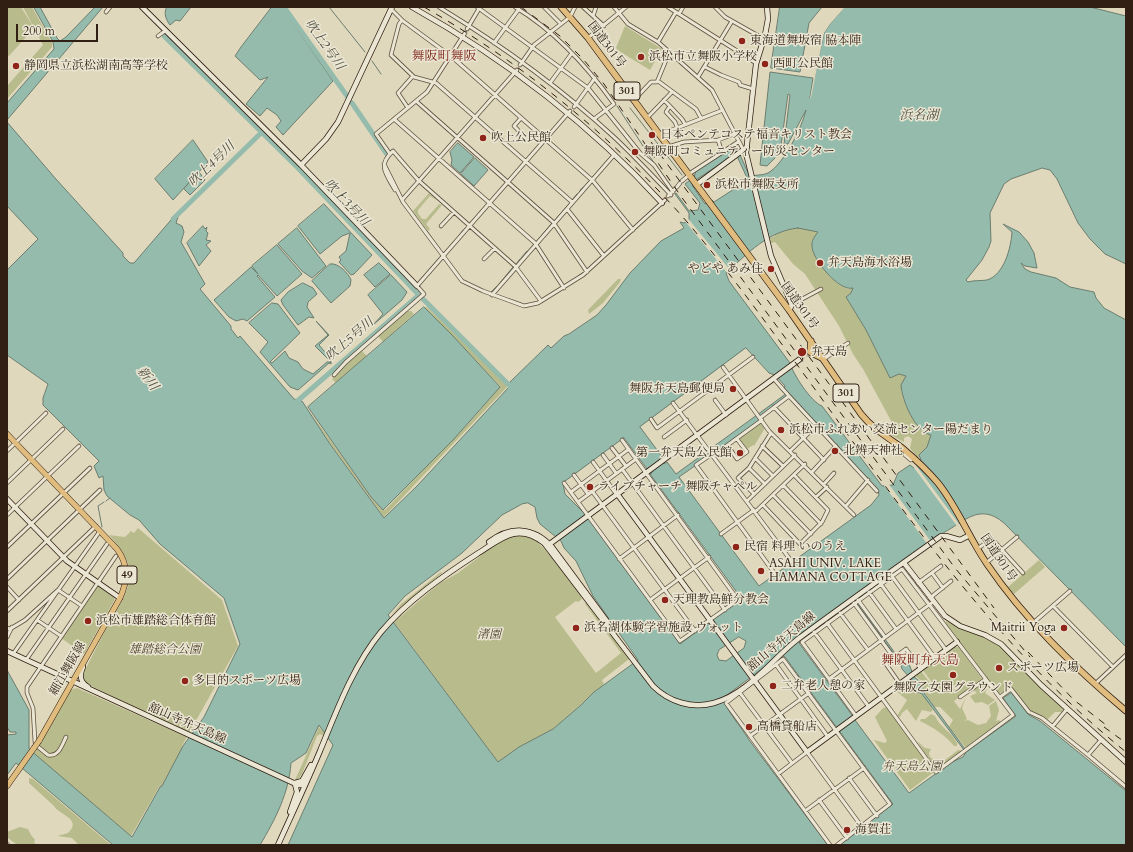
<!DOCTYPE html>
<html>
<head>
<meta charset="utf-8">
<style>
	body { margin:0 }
	#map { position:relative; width:1133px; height:852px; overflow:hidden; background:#dfd8bc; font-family:Cardo,serif }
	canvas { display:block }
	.frame { position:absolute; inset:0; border:8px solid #311f13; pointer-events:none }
	.scale { position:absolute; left:16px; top:24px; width:82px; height:18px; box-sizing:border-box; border:2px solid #311f13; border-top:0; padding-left:5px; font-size:12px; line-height:14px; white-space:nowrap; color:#311f13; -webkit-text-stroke:3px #eae6d3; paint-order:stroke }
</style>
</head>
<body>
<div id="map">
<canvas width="1133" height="852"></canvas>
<div class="frame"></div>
<div class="scale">200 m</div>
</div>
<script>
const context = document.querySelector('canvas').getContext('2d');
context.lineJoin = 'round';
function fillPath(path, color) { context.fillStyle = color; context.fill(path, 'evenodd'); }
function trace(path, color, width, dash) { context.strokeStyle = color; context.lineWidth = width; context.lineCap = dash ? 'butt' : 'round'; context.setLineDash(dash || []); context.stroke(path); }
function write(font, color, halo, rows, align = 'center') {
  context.font = font + ' Cardo,"Noto Serif JP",serif'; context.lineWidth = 3; context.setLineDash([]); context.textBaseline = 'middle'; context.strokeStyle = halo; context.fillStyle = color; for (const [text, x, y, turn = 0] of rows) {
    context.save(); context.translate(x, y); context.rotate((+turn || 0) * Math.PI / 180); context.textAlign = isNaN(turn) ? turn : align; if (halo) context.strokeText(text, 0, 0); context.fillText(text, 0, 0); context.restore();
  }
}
fillPath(new Path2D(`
	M7 7H21L34 28 9 56 7 55Z
	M23 7H32L52 43V47L7 99V86L43 45Z
	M625 26 662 49 650 70 619 51 616 48Z
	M429 193 438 201 430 196 418 210V213L422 219H426L439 204 442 205 426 224 430 229 428 231 413 211Z
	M793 228H806L819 232 812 245C814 261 833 284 848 289L853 288 851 293 846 297 866 330 890 377 899 374 906 376 901 390 904 400 917 426 924 433 932 435 927 447 918 458 910 448 912 439 908 436 904 438V442L889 434 896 430 863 369 853 354 839 326 805 274 793 264 775 242 771 243 770 238 775 236V234Z
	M618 279H621L620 282 603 303 589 314 588 310Z
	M425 307H427L506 383 507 387 384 517 330 443 308 409 371 497 382 509 385 510 476 415 500 386Z
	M406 311H411L414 314 383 342 378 336Z
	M361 350 367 356 370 354 316 400 336 383 332 379Z
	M760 423 765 428 754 446 753 445 746 450 739 439Z
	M138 528 222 600 238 646 189 733 87 684 83 677 85 670C93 655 100 639 109 624 131 586 142 571 109 535L125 537 131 531 134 533Z
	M512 536C532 534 539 542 550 556L553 557 580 594 582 599 578 602 576 601 555 617 596 673 621 653 585 604V602L629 659 602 680 604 684 553 729 519 747 498 762 394 622 440 583 458 573 500 541Z
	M1039 560 1045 567 1014 594 1008 587Z
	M441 572 442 573 391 615 401 604Z
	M98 585 115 597 114 601 84 654 61 638Z
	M946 621 963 629 985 636 999 645 1062 707 1063 712H1055L1047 720 1029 711 1012 687 999 694 945 623Z
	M953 647H959L983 680 954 701 960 709 966 697 962 708 967 719 964 721 968 720 978 725 986 723 991 716 989 706 996 701 999 710 996 721 999 720 1001 722 966 748 949 727 953 720 940 707H934L925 693 923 682 915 676 921 671 934 688H936L922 669Z
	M909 679 912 690 924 696 933 710 931 712 922 710 916 721 907 709 902 713 900 717 897 716 907 700 895 690Z
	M981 684 987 689 985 693 995 700 988 705 982 702 975 703 970 696 977 693 974 691 975 688Z
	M77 688 187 737 182 746 183 748 162 786 159 787 131 836 34 754 70 690Z
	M887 707 934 772 910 790 874 740 885 743 887 741 875 717 883 708Z
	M931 714 935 716C941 729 951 731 957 743V746H954C944 734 934 728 920 721L921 719H925Z
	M319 727 325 734 324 736 320 734 317 736 302 774 297 781 295 780Z
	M917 741 925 748 931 749 929 753 930 757 938 762 945 760 958 750 963 751 936 770Z
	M29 778 33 779 111 845H79L72 838 58 836C60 834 66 835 69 832 82 819 58 814 54 806L29 783Z
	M20 827 28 829 31 835 35 840 34 842 37 845H17L7 837V832Z`), '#b8bc8c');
const water = new Path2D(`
	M34 7H40L57 38 60 41 66 37 95 7H103L7 120V103L54 49 53 42Z
	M167 7H191L180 21 176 20 170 25C166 20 163 12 167 7Z
	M272 7H282L333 81 283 135 276 127 281 121 277 115 267 108 260 116 246 104 268 77 260 80 235 56 241 47Z
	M780 7H822L809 23 800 72 771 68Z
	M845 7H1090L1126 16V264L1105 254 1090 239 1078 223 1057 179 1050 170 1042 168 1011 179 1004 184 990 213 991 241 989 247 982 260 966 280 968 282C974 280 981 281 987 280 1004 275 1011 248 1012 232L1003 224 1019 232 1028 242 1034 253 1037 268 1025 266 1021 263 1025 269 1031 272 1056 278 1070 287 1094 292 1096 298 1104 308 1126 320V647L1004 523C978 501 963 524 939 535L854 596 900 660 909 664 914 677 922 683 924 693 965 749 964 750 922 694 917 692 912 688 911 679 902 669 900 662 852 597 797 638 800 642 799 643 852 715 853 714 857 718 855 720 909 793 952 762 963 757 966 752 1016 716 1003 698 1012 692 1029 715 1040 721 1126 791V845H839L893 804 785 657 780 654 767 665 723 698C727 712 741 726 749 740L828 845H288L333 745 319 725 306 753 291 763C289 793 275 820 260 845H113L16 763 7 775V735L16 734V732H10L7 727V670L29 710V749L132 837 160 787 162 786 183 746 204 717 240 644 224 598 160 544 139 520 130 515 107 496 104 490 103 476 99 478 94 466 99 461 43 405V398L48 384 7 355V270L38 239 7 206V122L55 178 123 253V256L130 263H134L177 213 179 214 176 223 182 226 184 232 181 242 205 284 200 289 231 326V329L238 338 240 336 294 399 302 401 330 444 384 518 417 486 509 387 510 382 545 348 548 345 551 348 564 336 569 334 597 315 606 305 630 273 661 241 684 228 680 222 684 223 689 220V213L675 194 676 193 689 211 698 210 700 203 685 184 694 177 696 171 736 146 750 177C755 174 762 176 768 173 784 164 802 127 806 110L788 144H784L790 95 788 94 780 153 767 166 760 165 770 72 813 78 810 98 824 33 830 24ZM736 154 748 180 714 202 712 200 705 204 692 185 696 180ZM798 228 818 232C815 236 811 241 812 246 812 259 839 292 853 288L851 293 846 297 866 330 890 378 899 374 906 376 901 385C902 400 915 432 931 435L927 447 919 455 921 460 914 468 910 465 898 473 893 485 882 486 822 406C811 402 793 374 790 363L729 281 726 273C747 254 768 231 798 228ZM746 348 769 373 775 375 785 386 784 389 787 393 676 474 667 462 664 464 661 459 663 458 640 427ZM790 394 868 479 878 490 879 495 871 505 759 586 679 477 759 421ZM624 438 647 469 649 468 652 473 650 474 741 598 680 644 586 515 565 494 563 483ZM528 503 535 507 537 518 540 524 561 541 564 548 576 561 593 596 638 660 594 692 581 705 553 729 519 747 498 762 388 615 405 596 462 553 502 515 522 504ZM739 637 746 641 744 648 726 661 719 660 717 655 719 650Z
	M193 140 208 162 173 200 155 179Z
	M458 143 474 157 460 173 451 165 452 160 450 152Z
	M475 158 488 170 474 186 461 174Z
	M199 172 205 180 190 195 184 189Z
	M324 204 372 255 354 274 351 275 339 262 341 260 339 257 346 251 350 233 342 236 320 254 298 226Z
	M203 226 205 229 207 227 206 231 208 233 206 240 211 241 206 245 211 251 199 266 187 243Z
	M297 228 326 266 312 278 302 271 278 244Z
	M277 245 302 274 277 296 258 275 257 276 275 297 247 321 243 319 236 321 229 317 214 300 251 267 258 274 252 266Z
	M379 263 390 274 375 287 364 275Z
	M330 264C338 262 349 274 351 280L350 286 331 303 312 281Z
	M391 275 407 292 402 300 373 325 383 314 368 295Z
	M303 283 313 288 317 294 308 302 307 307 314 318 309 317 298 325 283 305 281 300 288 292Z
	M272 303 278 304 300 333 270 362 272 363 285 351 289 358 298 362 303 369 313 374 327 362H331L315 346 328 335 316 321 329 335 319 345 331 359V364L329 363 298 390 290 387 260 352 268 342 249 323Z
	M424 307 454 337 500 387 454 439 383 510 371 497 308 407Z`);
fillPath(water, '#94bbac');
trace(water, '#6c7d6f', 1);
fillPath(new Path2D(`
	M842 7H845L830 24 824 33 811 98H810L822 33 828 23Z
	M686 216 731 271 728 274 684 220 686 219Z
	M915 464 959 524 957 526 912 465Z
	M884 483H888L932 543 928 545 883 484Z`), '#dfd8bc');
trace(new Path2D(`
	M329 7 365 52
	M372 61 381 74
	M617 106 658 169
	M630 108 682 175
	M386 153 387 152
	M603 165 612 155
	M592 178 602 166
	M419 183 444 205
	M586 185 590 180
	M580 190 585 186
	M572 200 577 194
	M445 206 448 209
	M480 211 484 207
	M647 214 659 203
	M455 215 459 219
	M554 221 570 203
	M470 223 478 214
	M466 228 467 226
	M427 231 443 253
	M459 236 463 230
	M536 242 552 223
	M528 251 534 244
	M443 254 454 241
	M521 258 527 251
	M516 264 520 259
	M578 276 584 272
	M418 282 440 257
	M499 284 513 267
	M412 289 413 287
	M491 292 497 286
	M510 299 524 304
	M428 304 429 303
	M106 501 110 498
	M102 527 98 506 104 502`), '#6c7d6f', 1);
trace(new Path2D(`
	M284 7 347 96
	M164 36 298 168 419 295 512 388
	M352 103 386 153
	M173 219 262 132
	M294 404 419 295`), '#94bbac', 5);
trace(new Path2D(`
	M800 359 809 353`), '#bcb39a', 4.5, [4.5, 2]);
const street = new Path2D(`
	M439 7C501 45 561 88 615 138 634 156 652 175 671 195
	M477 7 588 88 640 153 654 165 673 192
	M515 7C555 31 587 66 614 104L594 119
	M544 7 561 24
	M583 7 604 26
	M614 7 628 24 658 42 712 90 744 151
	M668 7 756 63
	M715 7 725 17 764 39
	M391 9 403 21 452 57 593 181 633 230
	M106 12 110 7
	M679 14 683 7
	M593 16 596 7
	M402 20 399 24 391 55 414 77 436 83 572 202
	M467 29 480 7
	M158 36 165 31
	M588 38 626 7
	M658 42 676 12
	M494 43 519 9
	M520 65 534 45 570 17 575 7
	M705 67 721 75 739 82 740 85 753 89
	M698 77 732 21
	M658 81 696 109 701 118
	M550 83 572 53
	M634 100 651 82H657L669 53
	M664 100 682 119 685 124
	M416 101 553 222 587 272
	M670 106 666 112 675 122 677 127
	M574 107 595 78
	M408 108 398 93 413 76
	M647 118 672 92
	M394 119 535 243 564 288
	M518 130 514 126 521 118
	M659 135 723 110
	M718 140 722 152
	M668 147 684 142 718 140 734 134
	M390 154 376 134 427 92 465 33
	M384 164 403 202 462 281 483 291 524 306 538 303 583 275 665 200
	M689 174 738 142
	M682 181 689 175
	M677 187 680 183
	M395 190C386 174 377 165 393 151L418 180 515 266 541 301
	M668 196 675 189
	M402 200 517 70
	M567 209 604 256
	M441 226 454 212
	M484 259 495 248
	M492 295 614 155
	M791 305 821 289
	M824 359 848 343
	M723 367 769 431 854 515
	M334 375 346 362 424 294 417 286 570 111
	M774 379 789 396
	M715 400 726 415
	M673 403 792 562
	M774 407 824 460
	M760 418 789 396 877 491
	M651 419 657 428 753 357
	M664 437 687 420
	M728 446 737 459 747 452 737 439
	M762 446 783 466
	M612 448 626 466
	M7 451 46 413
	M790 451 817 425
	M906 452 905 455 911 460 913 458
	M712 454 696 465 775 574
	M603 455 616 473
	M714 455 762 420
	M755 458 773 476
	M593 462 617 495
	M749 468 765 484
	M622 469 725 610
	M812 472 836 446
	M574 475 588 494
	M7 483 63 429
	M564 483 680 641 738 600 622 440
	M824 484 834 473
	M783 485 821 524
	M592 491 695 631
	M571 492 629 449
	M754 494 738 478 749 468 771 433
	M773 495 811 534
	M816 497 827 487
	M747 501 795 455
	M578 502 636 459
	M763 505 800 544 822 522 828 510 794 475
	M846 506 868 480
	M755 512 805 464
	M7 515 79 446
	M721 534 754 510
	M7 547 90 468
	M977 549 992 539 1023 573
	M619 559 678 515
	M986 563 1017 537
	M932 573 943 588
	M891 575 946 650
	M7 579 100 490
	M880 583 935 658
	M918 583 941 566
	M7 587 19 600
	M869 592 896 629
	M930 598 951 581
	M650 600 709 557
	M858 600 885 637
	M854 603 894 658 886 664 900 684
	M1053 606 1113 667
	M7 611 96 526
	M840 613 868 650
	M37 620 61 636
	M827 623 936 772 1013 715 902 569 802 642 856 716
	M1033 623 1070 591
	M7 628 10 629 25 620 58 590 82 606
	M814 632 869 707
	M7 637 12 627
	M13 654 100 531
	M898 655 906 649 921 669
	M26 660 107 544
	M777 666 828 737
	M829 679 933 602
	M1095 684 1126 655
	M740 693 792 763
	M960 697 986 679
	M1000 697 1011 689 1029 712 1042 718 1088 755 1101 740
	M1053 726 1067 709
	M750 736 809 693
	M35 742 33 708 27 693V687L116 556
	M37 746 48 755C59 757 62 745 66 737
	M1088 755 1126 787
	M778 774 807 752 862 827
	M849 778 877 816
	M819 800 847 838
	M805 811 864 768
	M7 844 8 845
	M830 845 726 703 783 659 890 804 837 845`);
const secondary = new Path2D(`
	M142 7 301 165 417 286
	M412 7C505 59 590 124 662 203
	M767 7 768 19 765 35 756 64 746 153 771 256 792 305 789 310
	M301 165 326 139 338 122 392 7
	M696 185 747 147
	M618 495 807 752 957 642
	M7 499 67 561 120 598
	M489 542C510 526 533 526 552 547L609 624
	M547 546 800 359
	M904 563 945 616 960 626 985 635 1001 644 1041 685 1126 762
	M7 651 298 785H303L307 781
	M83 667C79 676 80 682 88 687
	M295 783 302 781 311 765
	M290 812 297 792 295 784
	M278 845C292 814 307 782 320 751 337 710 353 666 381 632 407 601 443 576 477 554 501 539 517 522 544 543L653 686C669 702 692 709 714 703 749 693 771 660 798 639 845 604 893 570 941 536H946L960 540 970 535`);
const primary = new Path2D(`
	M7 434 117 549C129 565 128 581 120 598L39 741
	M7 786 34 748`);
const highway = new Path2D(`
	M561 7 588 38 789 310 861 414C872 428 887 437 901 447 914 458 927 470 938 483 958 508 969 538 987 564 1025 620 1074 667 1126 711
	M811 341 810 352 822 358`);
trace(street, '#5c4d3d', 4.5);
trace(secondary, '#311f13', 6);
trace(primary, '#311f13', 6);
trace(highway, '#311f13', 7);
trace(street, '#eae6d3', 3);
trace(secondary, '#eae6d3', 4.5);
trace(primary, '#e0bc7e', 5);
trace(highway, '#e0bc7e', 5.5);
trace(new Path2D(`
	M424 7C520 62 607 132 681 215 723 263 760 315 798 366 898 503 993 645 1126 752
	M521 7 560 36 583 59 604 84 680 195 955 568 1030 657
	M651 142 994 608
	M1028 652 1074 700 1110 728
	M1104 727 1126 743`), '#311f13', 1, [7, 7]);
const primaryBridge = new Path2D(`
	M34 748 39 741`);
trace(primaryBridge, '#311f13', 6, []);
trace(primaryBridge, '#e0bc7e', 5);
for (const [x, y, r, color] of [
	[742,41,4,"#8f2418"],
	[641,57,4,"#8f2418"],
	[765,64,4,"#8f2418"],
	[16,66,4,"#8f2418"],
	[652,135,4,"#8f2418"],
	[483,138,4,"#8f2418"],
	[635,152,4,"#8f2418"],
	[707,185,4,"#8f2418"],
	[820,263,4,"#8f2418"],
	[771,269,4,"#8f2418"],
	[802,352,5,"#8f2418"],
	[733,389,4,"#8f2418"],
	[781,430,4,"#8f2418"],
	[835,451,4,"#8f2418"],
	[740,453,4,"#8f2418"],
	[590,487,4,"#8f2418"],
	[736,547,4,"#8f2418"],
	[761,571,4,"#8f2418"],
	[665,600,4,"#8f2418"],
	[88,621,4,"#8f2418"],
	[576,628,4,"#8f2418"],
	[1064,628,4,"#8f2418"],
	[999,668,4,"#8f2418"],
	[953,675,4,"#8f2418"],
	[185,681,4,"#8f2418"],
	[773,686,4,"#8f2418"],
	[749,727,4,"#8f2418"],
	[847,830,4,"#8f2418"]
]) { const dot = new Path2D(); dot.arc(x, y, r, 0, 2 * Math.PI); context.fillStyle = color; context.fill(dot); trace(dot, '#eae6d3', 1.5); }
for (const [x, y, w] of [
	[627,91,26],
	[846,393,26],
	[127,575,20]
]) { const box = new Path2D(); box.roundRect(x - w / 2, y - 9, w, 18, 3); context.fillStyle = '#eae6d3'; context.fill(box); trace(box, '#311f13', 1); }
write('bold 11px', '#311f13', null, [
	["301",627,91],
	["301",846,393],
	["49",127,575]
]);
write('12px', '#311f13', '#eae6d3', [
	["東海道舞坂宿 脇本陣",750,41],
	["浜松市立舞阪小学校",649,57],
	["西町公民館",773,64],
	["静岡県立浜松湖南高等学校",24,66],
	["日本ペンテコステ福音キリスト教会",660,135],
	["吹上公民館",491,138],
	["舞阪町コミュニティー防災センター",643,152],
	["浜松市舞阪支所",715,185],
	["弁天島海水浴場",828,263],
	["やどや あみ住",763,269,"right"],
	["弁天島",811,352],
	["舞阪弁天島郵便局",725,389,"right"],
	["浜松市ふれあい交流センター陽だまり",789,430],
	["北辨天神社",843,451],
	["第一弁天島公民館",732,453,"right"],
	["ライブチャーチ 舞阪チャペル",598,487],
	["民宿 料理 いのうえ",744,547],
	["ASAHI UNIV. LAKE",769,564],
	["HAMANA COTTAGE",769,578],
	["天理教島鮮分教会",673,600],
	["浜松市雄踏総合体育館",96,621],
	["浜名湖体験学習施設 ウォット",584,628],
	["Maitrii Yoga",1056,628,"right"],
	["スポーツ広場",1007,668],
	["多目的スポーツ広場",193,681],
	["二弁老人憩の家",781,686],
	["舞阪乙女園グラウンド",953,688,"center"],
	["高橋貸船店",757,727],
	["海賀荘",855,830]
], 'left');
write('12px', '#311f13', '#eae6d3', [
	["国道301号",606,45,53],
	["国道301号",799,306,54],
	["国道301号",998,558,56],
	["舘山寺弁天島線",782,642,-40],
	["細江舞阪線",68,669,-60],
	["舘山寺弁天島線",187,724,24]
]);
write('italic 12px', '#534631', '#eae6d3', [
	["渚園",489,635],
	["雄踏総合公園",165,650],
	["弁天島公園",912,767]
]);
write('italic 13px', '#4f4e41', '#eae6d3', [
	["吹上2号川",324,45,55],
	["浜名湖",919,116],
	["吹上4号川",212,165,-44],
	["吹上3号川",346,203,47],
	["吹上5号川",350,340,-41],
	["新川",147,379,53]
]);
write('13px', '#7a1f14', '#eae6d3', [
	["舞阪町舞阪",444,57],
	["舞阪町弁天島",920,661]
]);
</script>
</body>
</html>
